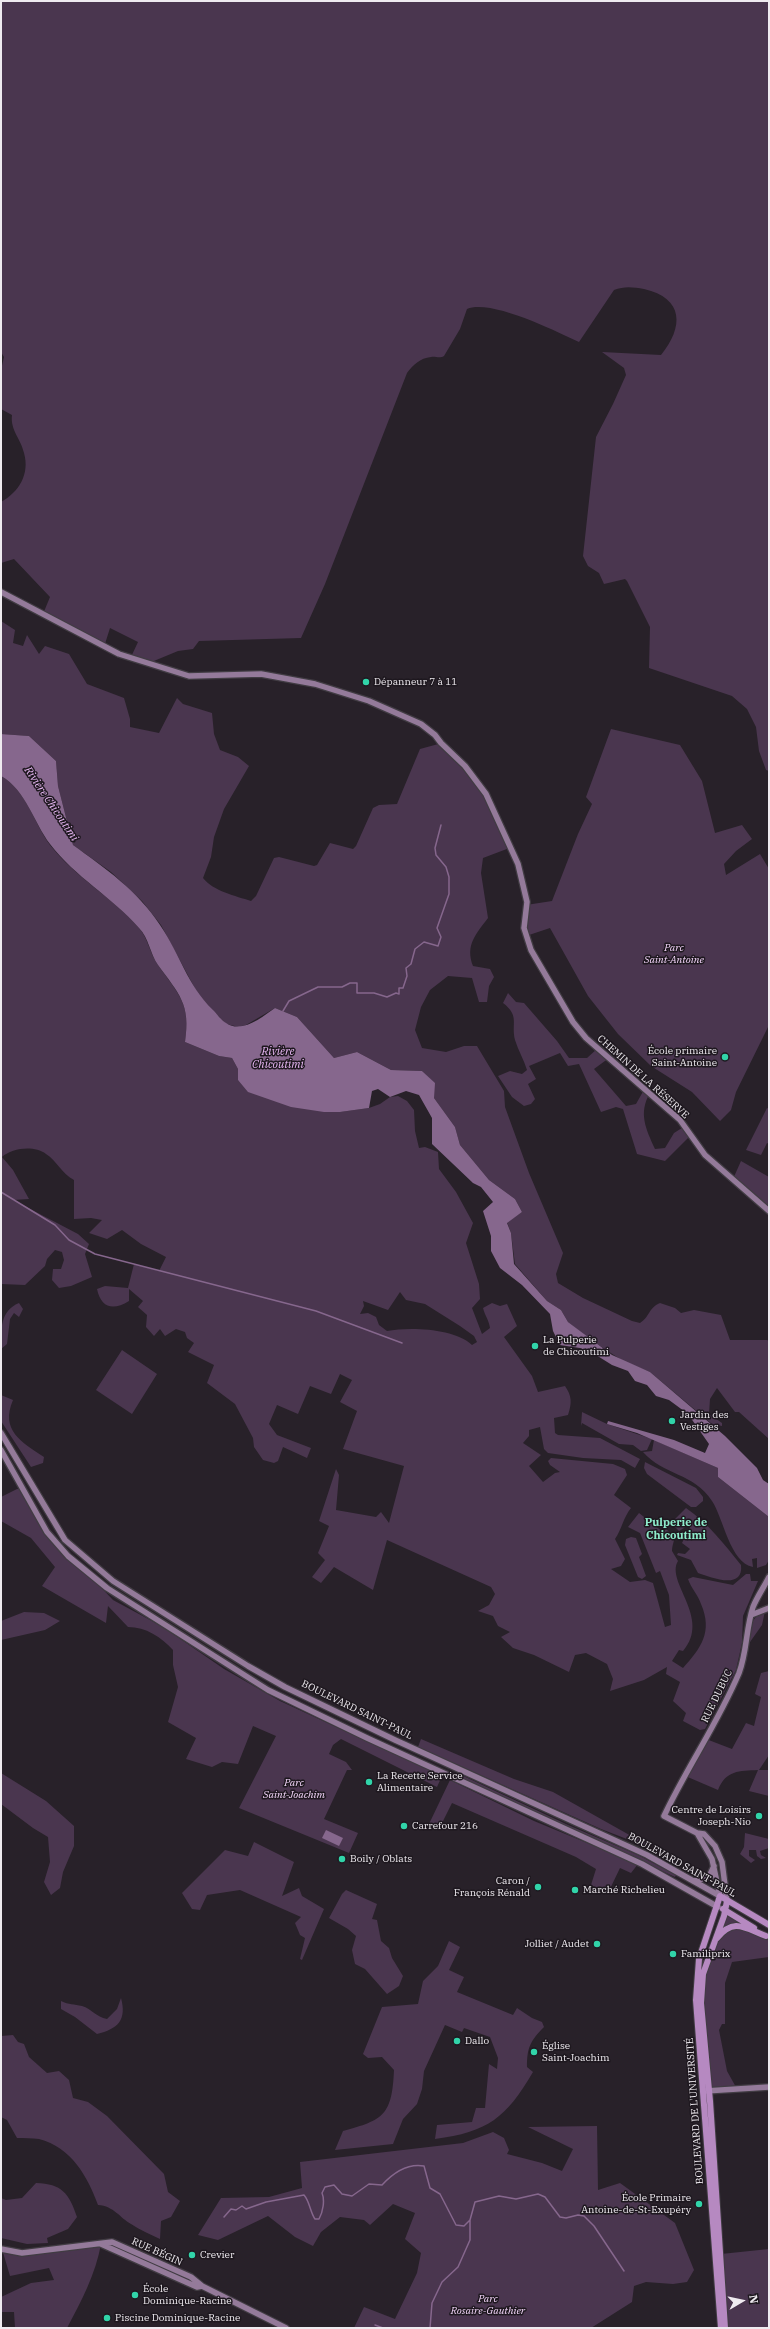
<!DOCTYPE html>
<html>
<head>
<meta charset="utf-8">
<style>
	body { margin:0 }
	#map { position:relative; width:770px; height:2329px; overflow:hidden; background:#282129; font-family:"IBM Plex Serif",serif }
	canvas { display:block }
	.frame { position:absolute; inset:0; border:2px solid #efebf0; pointer-events:none }
	.north { position:absolute; left:722px; top:2281px; width:40px; height:40px; -webkit-text-stroke:3px #1e181f; paint-order:stroke; rotate:81deg; font-size:11px; font-weight:700; line-height:16px; text-align:center; color:#efebf0 }
	.north::after { content:''; display:block; margin:auto; width:14px; height:18px; background:#efebf0; clip-path:polygon(50% 0,100% 100%,50% 72%,0 100%) }
</style>
</head>
<body>
<div id="map">
<canvas width="770" height="2329"></canvas>
<div class="frame"></div>
<div class="north">N</div>
</div>
<script>
const context = document.querySelector('canvas').getContext('2d');
context.lineJoin = 'round';
function fillPath(path, color) { context.fillStyle = color; context.fill(path, 'evenodd'); }
function trace(path, color, width, dash) { context.strokeStyle = color; context.lineWidth = width; context.lineCap = dash ? 'butt' : 'round'; context.setLineDash(dash || []); context.stroke(path); }
function write(font, color, halo, rows, align = 'center') {
  context.font = font + ' "IBM Plex Serif",serif'; context.lineWidth = 3; context.setLineDash([]); context.textBaseline = 'middle'; context.strokeStyle = halo; context.fillStyle = color; for (const [text, x, y, turn = 0] of rows) {
    context.save(); context.translate(x, y); context.rotate((+turn || 0) * Math.PI / 180); context.textAlign = isNaN(turn) ? turn : align; if (halo) context.strokeText(text, 0, 0); context.fillText(text, 0, 0); context.restore();
  }
}
fillPath(new Path2D(`
	M1 1H769V771L766 770 759 751 756 727 747 709 732 696 649 668 650 627 627 581 625 579 604 584 599 573 588 566 583 556 596 437 613 404 626 375 624 368 602 352 661 355C684 327 684 298 644 289 633 287 624 286 614 290L579 342C555 331 491 299 467 309L460 329 444 356C439 359 436 356 431 357 420 358 413 365 407 373L325 584 301 638 199 641 193 649 178 651 149 663 131 657 138 642 110 628 104 647 43 614 50 597 14 559 1 563V502C19 492 30 474 24 453 21 439 10 430 12 415L1 409V370L4 357 1 352Z
	M1 621 15 630 13 643 23 646 27 635 39 654 45 646 69 654 87 684 124 698 130 719V727L159 733 177 698 183 704 212 713 214 734 220 750 238 757 249 766 224 809 214 837 211 857 203 878C213 891 236 896 251 901L256 896 274 858 279 857 314 866 317 865 330 843 353 849 356 846 373 808 379 805 397 804 420 749 442 743 486 794 512 847 483 858 481 873 488 918C476 934 465 945 473 966L490 969 494 977 489 986 487 1002H479L472 978 448 976 430 990 421 1007 415 1030 422 1048 446 1052 464 1046H477L504 1091 505 1107 529 1173 563 1253 556 1274 558 1283 583 1298 632 1321 640 1323C650 1317 648 1308 660 1303L675 1308 681 1313 694 1310 721 1315 730 1340H767L769 1341V1439L739 1412H735L717 1388 710 1399 709 1414 722 1423V1426L712 1424 650 1372 623 1361 588 1338 568 1322 561 1310 547 1301 515 1264 511 1233 507 1222 522 1212 515 1199 489 1180 460 1145 455 1127 434 1098V1083L422 1071 391 1070 357 1052 334 1058 297 1017 275 1008 246 1025 239 1027 226 1024 199 996 161 925 142 901 111 872 73 845 58 786 56 761 29 736 1 734Z
	M611 729 680 745 702 781 715 833 742 825 752 839 736 851 724 864 726 875 760 854 769 869V1025L736 1092 731 1110 720 1121 692 1092 651 1066 618 1034 588 996 550 928 526 936V905L552 901 578 834 592 804 586 797Z
	M1 776C26 790 34 823 50 845 75 877 112 897 139 928 148 938 150 954 158 965 179 995 191 1004 185 1042L219 1056 232 1058 238 1069V1080L340 1112 369 1108 380 1104 390 1097 398 1096 407 1101 414 1110 415 1131 419 1148 425 1147 438 1152 439 1169 456 1192 473 1223 466 1243 479 1284 480 1299 472 1308 482 1334 490 1328C489 1320 485 1316 483 1308L492 1303 500 1306 507 1304 517 1326 504 1337 532 1376 538 1392 565 1386C572 1396 572 1403 568 1415L554 1418 555 1433 558 1435 600 1438 640 1459 635 1468 621 1460 583 1458 548 1453 544 1449 540 1427 529 1430V1436L523 1443 541 1455 529 1466 543 1482 555 1473 560 1472 550 1465 548 1461 551 1458 613 1464 625 1469 627 1475 614 1495 631 1508C623 1518 622 1529 615 1539L625 1559 621 1566 611 1569 630 1582 645 1580 653 1583 665 1627 671 1625 669 1595 660 1571 656 1573 640 1533 628 1527 639 1513 663 1532 666 1529C679 1540 673 1537 672 1551L678 1561C665 1582 712 1618 683 1651L679 1650 672 1661 683 1668C701 1648 713 1632 701 1604 698 1595 691 1588 688 1579L693 1577 733 1585 746 1574H750L751 1581H758L743 1616 742 1643 736 1670 705 1729 700 1730 683 1721 686 1713 673 1701 680 1682 666 1674 667 1667 644 1680 610 1691 613 1679 607 1664 586 1653 575 1655 569 1672 534 1655 513 1648 501 1637 510 1632 498 1626 493 1616 478 1611 489 1605 495 1594 491 1587 387 1540 373 1590 334 1567 321 1583 312 1577 325 1560 318 1553 329 1526 319 1521 336 1469 339 1475 336 1510 376 1517 381 1512 389 1523 404 1466 343 1449 357 1411 340 1402 352 1380 340 1374 331 1394 310 1386 298 1414 277 1405 269 1424 277 1435 311 1448 307 1458 283 1447 278 1461 274 1463 263 1460 254 1447 253 1438 235 1404 207 1383 214 1365 188 1352 194 1343 187 1338 185 1332 176 1329 165 1336 160 1329 154 1336 146 1327 147 1315 138 1307 143 1301 129 1289V1301C113 1311 101 1308 97 1289L105 1286 128 1288 134 1264 159 1271 166 1257 141 1244 122 1230 107 1239 89 1233 102 1220 91 1218 74 1219V1180C61 1173 57 1161 46 1154 34 1145 12 1148 2 1157L13 1170 29 1199 13 1200 78 1234 89 1244 85 1254 92 1277 71 1286 59 1288 52 1280 53 1269H61L64 1260 62 1252 55 1250 47 1259 45 1266 25 1285 1 1284ZM400 1292 406 1300 425 1304 460 1326 474 1336 477 1342 472 1345C454 1328 409 1327 387 1331L379 1325 376 1317 368 1313 360 1314 364 1306 363 1301 388 1310Z
	M508 993 516 1002 524 1003 557 1041 569 1058H587L598 1048 609 1058 594 1069 626 1106 636 1104 645 1088 650 1093C638 1113 646 1129 655 1149L665 1148 674 1133 685 1126 691 1135 665 1161 637 1154 623 1109 616 1107 601 1112 579 1064 568 1066 560 1053 529 1066 536 1079 528 1084 535 1099 531 1104 524 1106 512 1097 498 1076 510 1071 522 1074 527 1070C524 1060 518 1050 515 1040 511 1023 520 1016 503 1003Z
	M767 1108 769 1109V1144L767 1143 761 1155 746 1150Z
	M741 1161 769 1177V1211L733 1179Z
	M19 1303 23 1309 19 1317 14 1313 10 1319 7 1344 1 1349C1 1329 0 1311 19 1303Z
	M122 1350 157 1374 132 1414 96 1390Z
	M1 1395 13 1400C0 1430 21 1442 44 1457L43 1463 31 1467 1 1421Z
	M582 1412 607 1424 652 1439 647 1450 641 1451 633 1445 619 1444 582 1423 581 1426Z
	M654 1440 718 1468V1477L769 1517V1560L766 1565 757 1568V1558L752 1559 753 1567C730 1563 723 1517 712 1501 694 1473 663 1475 643 1452L652 1451Z
	M645 1462 696 1488 703 1497V1501L696 1507H691L647 1474 644 1468Z
	M17 1489H20L39 1522 113 1600 163 1627 224 1669 280 1701 442 1776 437 1787 341 1739 333 1745 329 1754 346 1762 352 1770H347L324 1819 358 1833 349 1853 239 1808 276 1736 253 1726 238 1764 222 1762 212 1767 186 1759 196 1738 168 1722 178 1687 173 1665V1650C161 1637 146 1627 128 1627L108 1606 106 1623 42 1586 55 1567 31 1538 1 1521V1497Z
	M686 1508C708 1523 725 1545 741 1565 744 1591 710 1577 698 1573L691 1560 677 1555 678 1553 685 1554 690 1549 682 1543 690 1527 689 1525 679 1531 671 1523Z
	M631 1537 636 1538 642 1554 639 1557 646 1576 642 1579 638 1577 625 1545 626 1539Z
	M765 1611 762 1625 750 1642C750 1627 750 1618 765 1611Z
	M24 1612 44 1613 60 1621 45 1630 1 1640V1621Z
	M769 1671V1755L759 1770H769V1796L749 1791 758 1770C739 1771 726 1770 718 1790L683 1775 706 1739 732 1749 746 1723 754 1726 761 1697 755 1694 761 1673Z
	M421 1739 514 1779 553 1792 633 1837 647 1841 645 1846 601 1829 418 1747Z
	M1 1773 46 1801 74 1826V1846L63 1872 60 1888 51 1895 44 1882 50 1862 48 1837 33 1828 1 1804Z
	M457 1773 568 1825 638 1855 676 1875 675 1877 456 1776Z
	M450 1780 534 1821 638 1864 631 1873 620 1868 608 1893 591 1885 596 1869 576 1857 452 1803 439 1829 429 1824Z
	M745 1833 769 1839V1848L760 1851 761 1855 766 1858 761 1859 757 1856 756 1850H749V1856L755 1860 751 1863 740 1854 744 1847Z
	M254 1842 294 1862 282 1896 299 1888 302 1896 324 1909 302 1960 300 1959 305 1938 300 1935 295 1923 301 1917 240 1890 207 1895 200 1910 192 1909 182 1893 225 1850 248 1856Z
	M346 1890 377 1904 372 1919 377 1920 381 1941 389 1948 392 1958 403 1976 399 1986 387 1994 365 1969 355 1964 352 1950 356 1936 348 1929 329 1918 342 1894Z
	M725 1911 769 1937V1957L732 1962 725 1983V2024H722L719 2030 727 2071 737 2089 704 2092 699 1959 707 1961Z
	M449 1941 460 1947 449 1970 464 1977 457 1992 513 2015 517 2008 532 2018 542 2022 544 2027C530 2041 527 2048 527 2067L533 2072C506 2118 488 2132 435 2139L437 2125 472 2122 476 2108H485L489 2064 497 2069 498 2058 490 2037 464 2028 462 2032 445 2025 424 2071 422 2089 417 2104 403 2119 393 2144 335 2150 343 2131C384 2120 392 2115 394 2070L382 2057 368 2058 363 2054 382 2007 418 2004 423 1981 438 1966Z
	M121 1998C127 2020 118 2029 97 2034L75 2017 61 2009V2001C69 2005 74 2004 82 2006 92 2009 96 2017 107 2019L117 2009Z
	M13 2035 18 2042 24 2044 29 2057 47 2073 59 2071 69 2080 73 2098 88 2102 107 2116 164 2174 168 2192 180 2201 171 2217 161 2221 160 2239C150 2234 140 2230 131 2224 120 2218 114 2206 98 2205 88 2177 71 2147 39 2139 32 2138 24 2138 17 2138L7 2120 1 2117V2036Z
	M597 2126 598 2190 620 2183 675 2223 694 2270 687 2282 673 2284 646 2282 634 2286 632 2302 591 2328H354L364 2307 395 2319 417 2273 421 2253 405 2239 415 2213 393 2204 370 2225 364 2220 340 2217 321 2232 313 2246 295 2237 268 2216 218 2240 198 2235 221 2198 269 2197 302 2188 300 2162 463 2143 493 2132 504 2138 509 2150 507 2154 542 2163 562 2171 573 2149 528 2127Z
	M36 2183C62 2184 69 2193 77 2217L68 2229 47 2238 48 2243 27 2244 1 2238V2198L6 2200 22 2198Z
	M101 2244C96 2273 81 2302 67 2328H15L14 2312H1V2297L31 2283 54 2280 49 2268 10 2276 2 2249 22 2253Z
	M769 2249V2328H725L721 2254Z`), '#4a364f');
fillPath(new Path2D(`
	M1 734 29 736 56 761 58 786 73 845C105 868 138 891 160 925 180 954 187 985 213 1010 217 1014 221 1020 226 1023 242 1034 262 1017 275 1008L297 1017 334 1058 357 1052 391 1070 422 1071 435 1083 434 1098 455 1127 460 1145 489 1180 515 1199 522 1212 507 1223 511 1233 514 1264 547 1301 561 1310 568 1322 612 1355 650 1372 725 1436 757 1468 763 1480 769 1484V1517L718 1477V1468L637 1433 607 1424 608 1421 674 1440 705 1453 709 1444 688 1414 669 1400 656 1396 647 1385 635 1381 628 1371 612 1365 596 1355 580 1348 560 1345 553 1331 550 1314 522 1285 500 1268 491 1251V1236L483 1211 493 1202 481 1187 473 1183 432 1144V1118L419 1095 406 1091 390 1097 378 1089 372 1091 369 1108 340 1112H324L291 1107 248 1092 238 1080V1069L232 1058 219 1056 185 1042C191 1004 179 994 158 965 150 954 149 938 139 928 112 897 75 877 50 844 34 823 26 790 1 776Z
	M326 1830 343 1838 339 1846 322 1838Z`), '#86678d');
trace(new Path2D(`
	M283 1011 289 1001 318 987H342L350 983H357V993H374L387 997 396 993 399 994V988H403L407 976 406 968 411 964 415 949 424 942 438 946 441 937 437 928 449 894V877L446 867 436 855 435 848 441 825
	M1 1192 55 1225 69 1240 95 1254 316 1311 402 1343
	M224 2217 231 2209 236 2210 242 2206 246 2209 266 2202 304 2195C310 2202 310 2212 315 2219H319C323 2212 325 2200 322 2193L325 2187 334 2185 342 2194 352 2196 369 2184 382 2185C393 2173 407 2163 424 2166L430 2188 440 2194 456 2225 464 2226 470 2220
	M375 2325 383 2328
	M430 2328 432 2303 442 2282 458 2267 470 2240V2220L475 2202 499 2196 516 2199 538 2194 545 2197 560 2217 566 2218 578 2215 584 2216 594 2226 624 2271`), '#86678d', 1.5);
const secondary = new Path2D(`
	M1 592 119 654 189 676 261 674 315 684 369 701 421 724 435 735 441 743 465 766 486 794 518 864 527 902 524 928 531 950 573 1022 586 1038 680 1120 705 1155 769 1211
	M1 1433 65 1540 113 1581 248 1666 285 1687 395 1740 647 1855 720 1896
	M1 1450 47 1532 68 1556 107 1588 268 1690 367 1738 642 1864 718 1907
	M751 1615 769 1608
	M697 1833 712 1859 720 1896
	M694 1881 709 1877 714 1866
	M727 1901 722 1862 715 1846 704 1834 697 1833 664 1816C687 1767 718 1723 739 1673 747 1652 746 1628 753 1607 757 1597 764 1587 769 1577
	M705 2091 769 2087
	M101 2244 197 2287 202 2286 286 2328
	M1 2249 22 2253 112 2242 191 2277 202 2286`);
const primary = new Path2D(`
	M723 1909 754 1928
	M717 1938C734 1917 745 1928 766 1936
	M721 2328 696 2000 699 1959 720 1896 769 1925
	M725 2328 710 2101 701 2003 703 1974 724 1916 727 1901`);
trace(secondary, '#413c43', 8);
trace(primary, '#413c43', 8);
trace(secondary, '#947a9a', 5.5);
trace(primary, '#b689c1', 6);
for (const [x, y, r, color] of [
	[366,682,4,"#31d4a9"],
	[725,1057,4,"#31d4a9"],
	[535,1346,4,"#31d4a9"],
	[672,1421,4,"#31d4a9"],
	[369,1782,4,"#31d4a9"],
	[759,1816,4,"#31d4a9"],
	[404,1826,4,"#31d4a9"],
	[342,1859,4,"#31d4a9"],
	[538,1887,4,"#31d4a9"],
	[575,1890,4,"#31d4a9"],
	[597,1944,4,"#31d4a9"],
	[673,1954,4,"#31d4a9"],
	[457,2041,4,"#31d4a9"],
	[534,2052,4,"#31d4a9"],
	[699,2204,4,"#31d4a9"],
	[192,2255,4,"#31d4a9"],
	[135,2295,4,"#31d4a9"],
	[107,2318,4,"#31d4a9"]
]) { const dot = new Path2D(); dot.arc(x, y, r, 0, 2 * Math.PI); context.fillStyle = color; context.fill(dot); trace(dot, '#1e181f', 1.5); }
write('10px', '#efebf0', '#1e181f', [
	["Dépanneur 7 à 11",374,682],
	["École primaire",717,1051,"right"],
	["Saint-Antoine",717,1063,"right"],
	["La Pulperie",543,1340],
	["de Chicoutimi",543,1352],
	["Jardin des",680,1415],
	["Vestiges",680,1427],
	["La Recette Service",377,1776],
	["Alimentaire",377,1788],
	["Centre de Loisirs",751,1810,"right"],
	["Joseph-Nio",751,1822,"right"],
	["Carrefour 216",412,1826],
	["Boily / Oblats",350,1859],
	["Caron /",530,1881,"right"],
	["François Rénald",530,1893,"right"],
	["Marché Richelieu",583,1890],
	["Jolliet / Audet",589,1944,"right"],
	["Familiprix",681,1954],
	["Dallo",465,2041],
	["Église",542,2046],
	["Saint-Joachim",542,2058],
	["École Primaire",691,2198,"right"],
	["Antoine-de-St-Exupéry",691,2210,"right"],
	["Crevier",200,2255],
	["École",143,2289],
	["Dominique-Racine",143,2301],
	["Piscine Dominique-Racine",115,2318]
], 'left');
write('italic 10px', '#f6d8fd', '#1e181f', [
	["Parc",674,948],
	["Saint-Antoine",674,960],
	["Parc",294,1783],
	["Saint-Joachim",294,1795],
	["Parc",488,2299],
	["Rosaire-Gauthier",488,2311]
]);
write('10px', '#efebf0', '#1e181f', [
	["CHEMIN DE LA RÉSERVE",643,1077,42],
	["RUE DUBUC",717,1696,-64],
	["BOULEVARD SAINT-PAUL",357,1710,26],
	["BOULEVARD SAINT-PAUL",682,1865,29],
	["BOULEVARD DE L'UNIVERSITÉ",695,2111,-94],
	["RUE BÉGIN",157,2252,24]
]);
write('italic 11px', '#e9b8f5', '#1e181f', [
	["Rivière Chicoutimi",51,804,56],
	["Rivière",278,1052],
	["Chicoutimi",278,1065]
]);
write('bold 11px', '#8eebcb', '#1e181f', [
	["Pulperie de",676,1523],
	["Chicoutimi",676,1536]
]);
</script>
</body>
</html>
